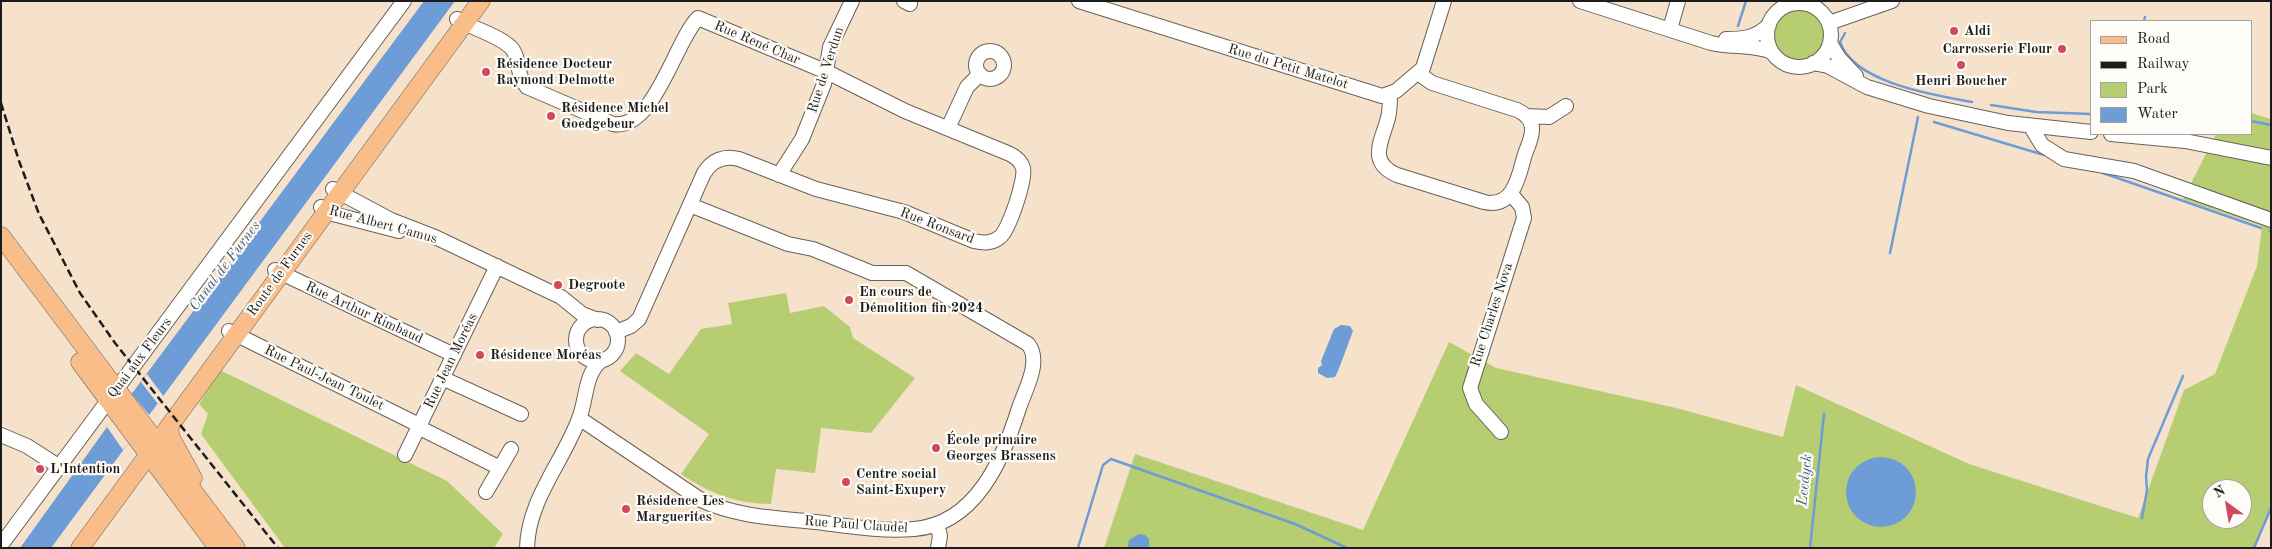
<!DOCTYPE html>
<html>
<head>
<meta charset="utf-8">
<style>
	body { margin:0 }
	#map { position:relative; width:2272px; height:549px; overflow:hidden; background:#f6e2cb; font-family:"Old Standard TT",serif }
	canvas { display:block }
	.frame { position:absolute; inset:0; border:2px solid #1c1c1c; pointer-events:none }
	.legend { position:absolute; left:2090px; top:20px; width:162px; height:115px; box-sizing:border-box; background:#fdfcf7; border:1px solid #a3a29f; margin:0; padding:6px 9px; list-style:none; font-size:15px; color:#1c1c1c }
	.legend li { display:flex; align-items:center; gap:10px; height:25px }
	.legend b { width:25px; border:1px solid #a3a29f }
	.north { position:absolute; left:2202px; top:479px; width:50px; height:50px; box-sizing:border-box; background:#fdfcf7; border:1px solid #a3a29f; border-radius:50%; rotate:328deg; font-size:14px; font-weight:700; line-height:20px; text-align:center; color:#1c1c1c }
	.north::after { content:''; display:block; margin:auto; width:18px; height:22px; background:#d1495b; clip-path:polygon(50% 0,100% 100%,50% 72%,0 100%) }
</style>
</head>
<body>
<div id="map">
<canvas width="2272" height="549"></canvas>
<div class="frame"></div>
<ul class="legend">
<li><b style="height:6px;background:#f8bd89"></b>Road</li>
<li><b style="height:6px;background:#1c1c1c"></b>Railway</li>
<li><b style="height:14px;background:#b6cd72"></b>Park</li>
<li><b style="height:14px;background:#6e9cd6"></b>Water</li>
</ul>
<div class="north">N</div>
</div>
<script>
const context = document.querySelector('canvas').getContext('2d');
context.lineJoin = 'round';
function fillPath(path, color) { context.fillStyle = color; context.fill(path, 'evenodd'); }
function trace(path, color, width, dash) { context.strokeStyle = color; context.lineWidth = width; context.lineCap = dash ? 'butt' : 'round'; context.setLineDash(dash || []); context.stroke(path); }
function write(font, color, halo, rows, align = 'center') {
  context.font = font + ' "Old Standard TT",serif'; context.lineWidth = 4.5; context.setLineDash([]); context.textBaseline = 'middle'; context.strokeStyle = halo; context.fillStyle = color; for (const [text, x, y, turn = 0] of rows) {
    context.save(); context.translate(x, y); context.rotate((+turn || 0) * Math.PI / 180); context.textAlign = isNaN(turn) ? turn : align; if (halo) context.strokeText(text, 0, 0); context.fillText(text, 0, 0); context.restore();
  }
}
fillPath(new Path2D(`
	M1772 34a27 27 0 1 1 54 0a27 27 0 1 1-54 0Z
	M2251 113 2271 119V509L2255 548H1104L1135 454 1363 530 1449 342 1496 368 1676 408 1783 437 1796 385 1969 464 2138 518 2184 390 2215 374 2257 266 2262 226 2183 199 2216 134H2251ZM2212 489H2242V519H2212Z
	M786 293 790 313 824 306 850 327 853 338 915 378 871 433 821 428 815 473 776 469 771 504C736 504 709 493 681 474L709 434 620 371 636 353 669 374 701 329 732 324 728 303Z
	M220 370 447 481 503 534 494 548H285L201 434 208 414 199 404Z`), '#b6cd72');
fillPath(new Path2D(`
	M424 1H455L51 548H20L107 427Z
	M1341 325 1350 326 1353 331 1338 371 1335 377 1327 378 1318 373V368L1322 365 1321 361 1334 329Z
	M1846 492a35 35 0 1 1 70 0a35 35 0 1 1-70 0Z
	M1139 534 1145 535 1149 539V548H1128L1129 540Z`), '#6e9cd6');
fillPath(new Path2D(`
	M147 374 164 397 158 404 141 382Z
	M132 394 150 416 123 450 107 427Z`), '#f6e2cb');
trace(new Path2D(`
	M2144 21 2145 17
	M1738 26 1746 1
	M1845 33 1840 42C1854 83 1934 95 1972 102
	M1991 105 2036 112 2091 114
	M2251 121 2271 125
	M1934 122 2044 155
	M2103 173 2261 228
	M2270 231 2271 232
	M1890 253 1918 117
	M2142 518 2147 490 2146 477 2148 459 2183 376
	M1078 548 1103 465 1111 459 1295 524 1347 548
	M1810 548 1824 414
	M2254 548 2271 508`), '#6e9cd6', 2.5);
const minor = new Path2D(`
	M904 1 910 4
	M1079 1 1382 96 1396 91 1423 68 1444 1
	M1580 1 1711 43C1731 48 1753 44 1772 52
	M1767 35a32 32 0 1 1 64 0a32 32 0 1 1-64 0Z
	M457 19C471 28 504 37 513 50 521 62 516 76 527 87L613 124C654 131 675 41 698 18L827 72 905 111 1010 154C1016 157 1021 161 1023 168 1026 179 1009 230 1000 237 992 244 983 243 974 241L904 212 816 189 739 159C724 155 712 160 704 173L639 319 631 326 616 332
	M1829 23 1892 1
	M1670 29 1678 1
	M1726 39C1743 39 1756 38 1769 25
	M1830 43 1839 58 1856 76
	M976 65a14 14 0 1 1 28 0a14 14 0 1 1-28 0Z
	M1813 63 1828 66 1867 87 1929 106 2008 123 2091 132
	M1390 94C1390 102 1390 110 1388 118 1382 141 1367 162 1397 175L1484 202C1514 209 1519 175 1525 154 1528 146 1533 136 1532 127 1531 119 1524 113 1517 110L1432 83 1418 73
	M1526 116 1549 117 1566 106
	M2031 127 2042 145 2064 159 2134 171 2271 220
	M948 128 967 87 980 74
	M2111 134 2185 141 2271 158
	M779 175 802 139 824 84 830 47 852 1
	M333 189 391 220 435 237 561 297 582 314 598 320
	M321 207 333 214 399 231
	M275 270 454 355
	M576 340a21 21 0 1 1 42 0a21 21 0 1 1-42 0Z
	M229 331 419 425
	M442 378 521 414
	M579 418 701 500C737 517 778 518 816 522 848 526 882 532 914 529 976 524 1003 459 1019 408 1025 390 1042 361 1028 344L906 273H872L813 249 788 244 690 205
	M418 427 500 468
	M1501 432 1476 404 1470 388 1524 218 1522 207 1511 194
	M1 435 27 446 58 466
	M405 455 497 266
	M486 492 511 449
	M937 524 940 536 938 548
	M1 545 404 1
	M527 548C528 499 564 461 580 416 587 396 585 373 602 360`);
const major = new Path2D(`
	M1 236 236 548
	M80 362 218 548
	M169 428 171 438 193 478
	M80 548 481 1`);
trace(minor, '#686159', 16);
trace(major, '#686159', 19);
trace(minor, '#fff', 14);
trace(major, '#f8bd89', 18);
trace(new Path2D(`
	M1 103 19 161 39 214 80 293 115 343 278 548`), '#1c1c1c', 2.5, [8, 4]);
for (const [x, y, r, color] of [
	[1954,31,5,"#d1495b"],
	[2062,49,5,"#d1495b"],
	[1961,65,5,"#d1495b"],
	[486,72,5,"#d1495b"],
	[551,116,5,"#d1495b"],
	[558,285,5,"#d1495b"],
	[849,300,5,"#d1495b"],
	[480,355,5,"#d1495b"],
	[936,448,5,"#d1495b"],
	[40,469,5,"#d1495b"],
	[846,482,5,"#d1495b"],
	[626,509,5,"#d1495b"]
]) { const dot = new Path2D(); dot.arc(x, y, r, 0, 2 * Math.PI); context.fillStyle = color; context.fill(dot); trace(dot, '#fdfcf7', 2); }
write('bold 14px', '#1c1c1c', '#fdfcf7', [
	["Aldi",1964,31],
	["Carrosserie Flour",2052,49,"right"],
	["Résidence Docteur",496,64],
	["Raymond Delmotte",496,80],
	["Henri Boucher",1961,81,"center"],
	["Résidence Michel",561,108],
	["Goedgebeur",561,124],
	["Degroote",568,285],
	["En cours de",859,292],
	["Démolition fin 2024",859,308],
	["Résidence Moréas",490,355],
	["École primaire",946,440],
	["Georges Brassens",946,456],
	["L'Intention",50,469],
	["Centre social",856,474],
	["Saint-Exupery",856,490],
	["Résidence Les",636,501],
	["Marguerites",636,517]
], 'left');
write('14px', '#1c1c1c', '#fdfcf7', [
	["Rue René Char",757,43,23],
	["Rue du Petit Matelot",1288,67,17],
	["Rue de Verdun",826,70,-72],
	["Rue Albert Camus",383,225,15],
	["Rue Ronsard",937,226,21],
	["Route de Furnes",280,274,-54],
	["Rue Arthur Rimbaud",364,313,25],
	["Rue Charles Nova",1492,315,-72],
	["Quai aux Fleurs",140,358,-53],
	["Rue Jean Moréas",451,361,-64],
	["Rue Paul-Jean Toulet",324,378,26],
	["Rue Paul Claudel",856,525,4]
]);
write('italic 15px', '#455c79', '#fdfcf7', [
	["Canal de Furnes",225,266,-53],
	["Leedyck",1805,480,-84]
]);
</script>
</body>
</html>
